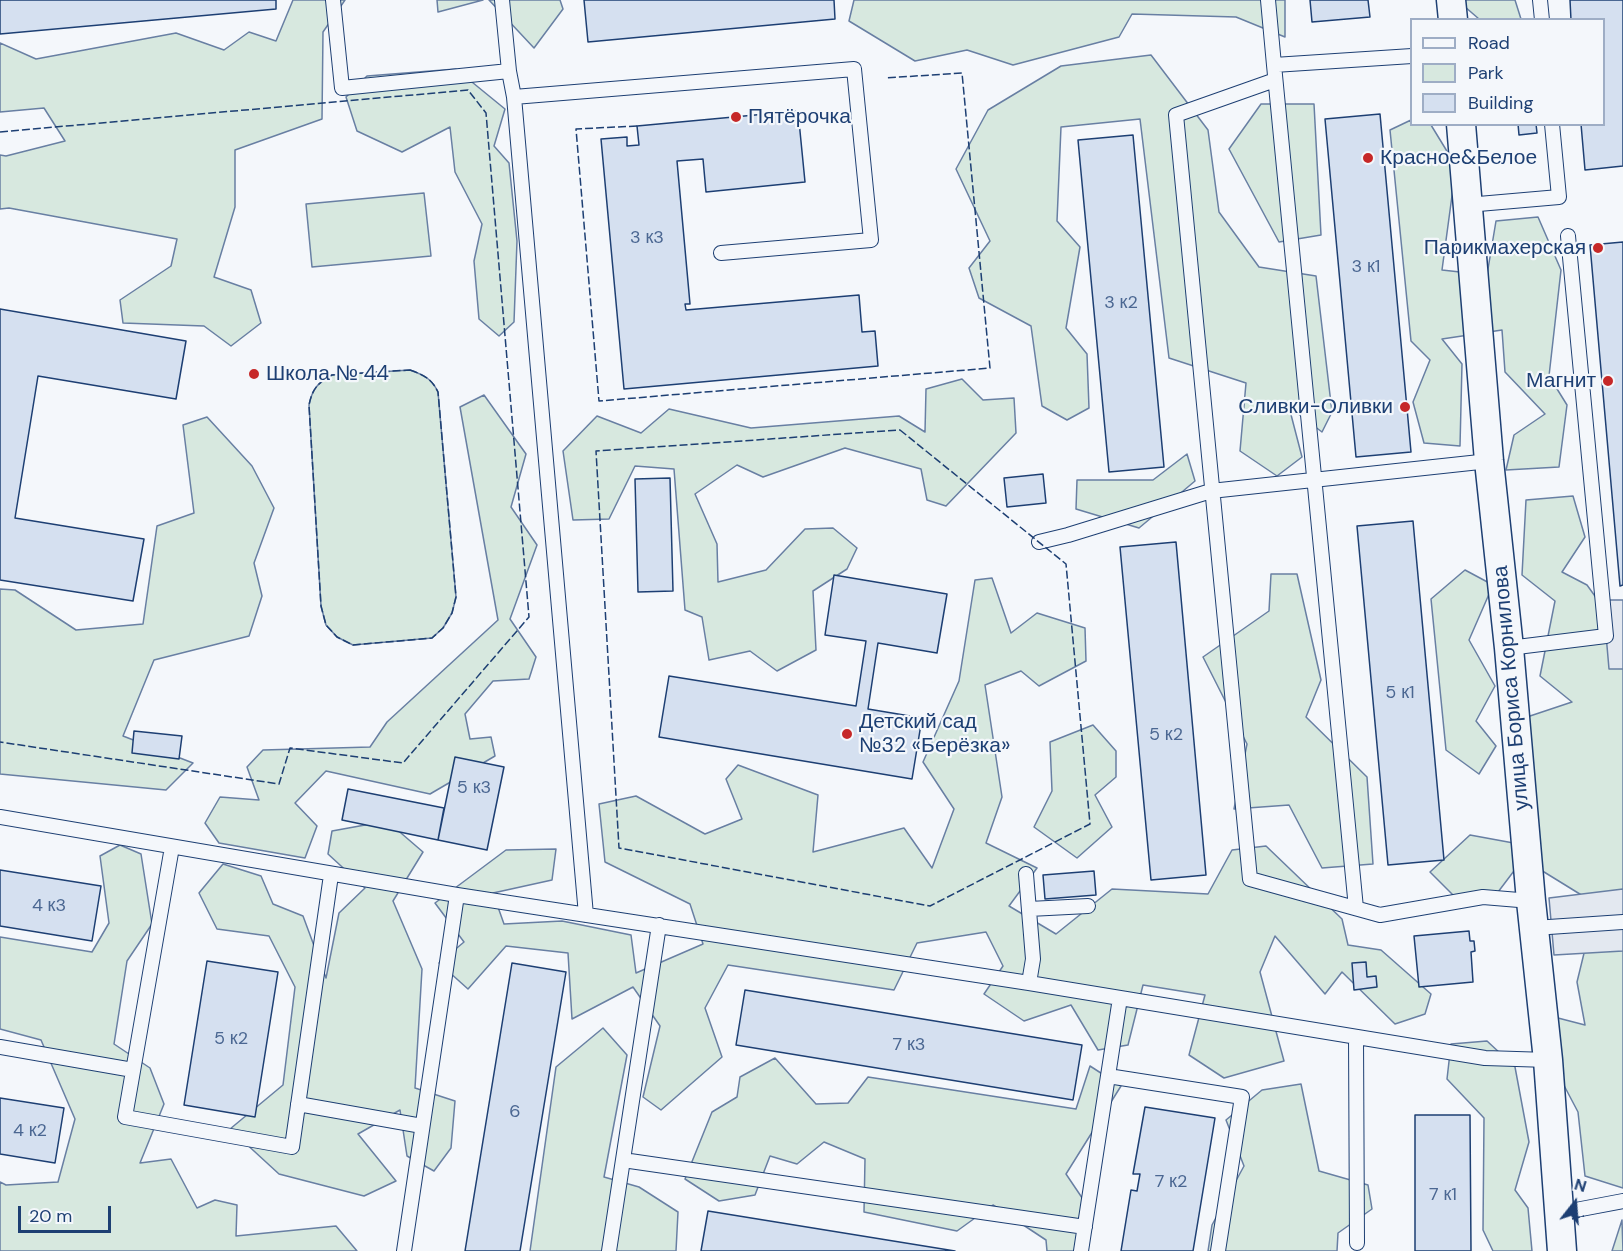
<!DOCTYPE html>
<html>
<head>
<meta charset="utf-8">
<style>
	body { margin:0 }
	#map { position:relative; width:1623px; height:1251px; overflow:hidden; background:#f4f7fb; font-family:"DM Sans",sans-serif }
	canvas { display:block }
	.legend { position:absolute; left:1410px; top:18px; width:195px; height:108px; box-sizing:border-box; background:#f4f7fb; border:2px solid #9eadc5; margin:0; padding:8px 10px; list-style:none; font-size:18px; color:#1d3f73 }
	.legend li { display:flex; align-items:center; gap:12px; height:30px }
	.legend b { width:30px; border:2px solid #9eadc5 }
	.north { position:absolute; left:1545px; top:1173px; width:60px; height:60px; -webkit-text-stroke:4px #f4f7fb; paint-order:stroke; rotate:17deg; font-size:16px; font-weight:700; line-height:24px; text-align:center; color:#1d3f73 }
	.north::after { content:''; display:block; margin:auto; width:21px; height:27px; background:#1d3f73; clip-path:polygon(50% 0,100% 100%,50% 72%,0 100%) }
	.scale { position:absolute; left:18px; top:1206px; width:93px; height:27px; box-sizing:border-box; border:3px solid #1d3f73; border-top:0; padding-left:8px; font-size:18px; line-height:21px; white-space:nowrap; color:#1d3f73; -webkit-text-stroke:4px #f4f7fb; paint-order:stroke }
</style>
</head>
<body>
<div id="map">
<canvas width="1623" height="1251"></canvas>
<ul class="legend">
<li><b style="height:8px;background:#f4f7fb"></b>Road</li>
<li><b style="height:16px;background:#d7e8df"></b>Park</li>
<li><b style="height:16px;background:#d5e0f0"></b>Building</li>
</ul>
<div class="north">N</div>
<div class="scale">20 m</div>
</div>
<script>
const context = document.querySelector('canvas').getContext('2d');
context.lineJoin = 'round';
function fillPath(path, color) { context.fillStyle = color; context.fill(path, 'evenodd'); }
function trace(path, color, width, dash) { context.strokeStyle = color; context.lineWidth = width; context.lineCap = dash ? 'butt' : 'round'; context.setLineDash(dash || []); context.stroke(path); }
function write(font, color, halo, rows, align = 'center') {
  context.font = font + ' "DM Sans",sans-serif'; context.lineWidth = 4.5; context.setLineDash([]); context.textBaseline = 'middle'; context.strokeStyle = halo; context.fillStyle = color; for (const [text, x, y, turn = 0] of rows) {
    context.save(); context.translate(x, y); context.rotate((+turn || 0) * Math.PI / 180); context.textAlign = isNaN(turn) ? turn : align; if (halo) context.strokeText(text, 0, 0); context.fillText(text, 0, 0); context.restore();
  }
}
const green = new Path2D(`
	M293 0H345L323 32 322 119 235 150V207L214 277 251 290 261 323 231 346 204 326 123 323 120 300 171 266 177 239 9 208 0 209V155L6 156 65 141 44 108 0 112V43L36 59 176 33 224 50 249 32 276 41Z
	M437 0H483L438 12Z
	M489 0H560L563 9 534 48Z
	M854 0H1285V37L1236 17 1132 14 1119 37 1013 65 967 50 915 61 849 21Z
	M1457 0H1515L1521 19H1479Z
	M1151 55 1208 130 1219 212 1259 267 1316 276 1332 412 1322 432 1289 407 1302 457 1277 476 1240 451 1246 383 1169 358 1140 119 1061 127 1057 221 1080 247 1066 328 1087 354 1089 408 1067 420 1042 406 1031 326 979 298 969 268 990 241 956 169 988 110 1061 66Z
	M456 69 505 109 494 146 509 163 517 241 514 322 499 336 479 319 474 261 482 224 455 172 450 127 402 152 357 131 346 97 367 76Z
	M1261 104H1314L1321 235 1279 242 1229 149Z
	M1411 120 1412 124 1431 125 1456 166 1442 270 1487 275 1496 221 1538 217 1561 270 1549 376 1567 405 1559 467 1506 470 1514 435 1545 414 1505 372 1502 330 1442 339 1462 364 1460 446 1424 443 1413 402 1430 360 1411 341 1390 130Z
	M424 193 431 256 312 267 306 204Z
	M410 370C424 375 432 379 438 392L456 597 452 613 443 628 432 638 353 645 337 637 326 625 321 606 309 405C312 390 317 383 332 375Z
	M962 379 983 400 1014 398 1016 433 946 506 927 500 921 469 845 448 763 477 737 465 695 494 717 544 718 582 766 570 805 529 833 528 857 548 847 569 813 591 816 650 777 671 750 651 709 660 702 617 685 610 674 469 635 466 609 519 573 520 563 451 597 416 641 433 669 409 751 428 899 416 925 432 926 389Z
	M484 395 526 454 511 507 537 545 510 619 536 657 529 679 493 681 465 714 470 739 491 737 495 756 430 794 326 771 295 803 317 826 305 858 219 843 205 823 220 797 259 800 247 767 263 750 370 747 387 722 498 620 460 407Z
	M207 417 252 466 274 508 254 563 262 596 249 636 154 660 123 736 193 763 166 790 0 774V589L15 590 76 630 143 624 157 526 194 513 183 425Z
	M1187 454 1195 481 1139 528 1076 509 1077 480H1153Z
	M1573 496 1585 537 1562 572 1587 585 1623 635V1188L1585 1176 1578 1112 1539 1038 1558 1018 1585 1025 1577 982 1596 904 1523 859 1495 896 1458 900 1430 872 1470 835 1519 844 1524 718 1572 702 1540 676 1555 601 1522 575 1526 500Z
	M1465 570 1493 585 1469 640 1495 686 1476 721 1496 746 1479 774 1446 750 1431 599Z
	M1271 574H1297L1321 680 1306 717 1367 777 1373 864 1322 868 1289 805 1234 809 1247 744 1203 657 1269 611Z
	M992 578 1011 633 1037 613 1085 628 1086 661 1039 686 1021 671 985 685 1002 797 986 843 1037 868 1009 906 1056 934 1112 889 1208 894 1232 850 1266 846 1342 919 1348 945 1381 950 1431 994 1425 1014 1395 1024 1342 972 1325 994 1275 936 1260 972 1284 1061 1224 1078 1189 1055 1205 995 1143 985 1128 1045 1098 1050 1071 1005 1024 1021 984 994 1003 966 986 932 917 943 894 990 728 965 705 1008 722 1057 661 1110 643 1097 660 1026 633 987 572 1019 568 953 506 946 468 989 439 963 464 942 435 903 506 850 556 849 552 880 493 893 504 924 562 921 631 935 636 973 703 944 690 904 605 862 599 804 636 796 705 834 742 819 726 779 738 765 818 795 813 852 904 828 932 868 954 809 923 762 959 681 975 580Z
	M1093 725 1116 751V777L1095 795 1112 827 1077 858 1034 827 1052 791 1050 742Z
	M387 821 423 852 393 901 422 969 415 1088 455 1101 451 1148 434 1171 407 1156 400 1110 358 1134 396 1181 364 1196 279 1174 230 1129 283 1085 295 987 269 936 217 929 199 893 223 864 261 876 273 904 303 916 326 978 339 913 365 888 328 854 332 831Z
	M120 845 141 854 152 924 127 961 114 1044 150 1068 164 1104 140 1163 171 1159 197 1208 215 1200 237 1205 236 1236 336 1226 357 1251H0V1182L6 1185 58 1182 75 1119 41 1040 0 1029V937L92 952 109 923 100 856Z
	M603 1028 627 1055 604 1177 639 1187 678 1212 676 1251H530L556 1067Z
	M1487 1041 1515 1067 1529 1142 1515 1190 1528 1208 1532 1251H1493L1483 1230 1484 1118 1447 1079 1451 1044Z
	M775 1058 816 1104 848 1103 868 1077 1076 1109 1090 1066 1121 1086 1066 1174 1093 1214 1074 1251H1047L1046 1240 993 1205 957 1231 864 1212 865 1159 824 1142 797 1164 770 1156 755 1195 719 1201 685 1179 712 1112 737 1097 740 1077Z
	M1301 1084 1319 1171 1368 1185 1372 1209 1338 1233 1337 1251H1208L1212 1225 1244 1166 1226 1120 1262 1090Z
	M1622 1220 1623 1251H1612Z`);
fillPath(green, '#d7e8df');
trace(green, '#687fa3', 1.5);
const parking = new Path2D(`
	M1603 600H1623V669H1609Z
	M1623 889V951L1554 955 1549 898Z`);
fillPath(parking, '#e3e8f0');
trace(parking, '#687fa3', 1.5);
const building = new Path2D(`
	M0 0H276V9L0 34Z
	M584 0H834L835 19 588 42Z
	M1310 0H1368L1370 17 1312 22Z
	M1570 0H1623V166L1585 170 1581 124H1604V20H1571Z
	M798 111 805 182 706 192 703 159 677 161 690 304H685L686 310 859 295 862 332 875 331 878 366 624 389 601 139 627 137V146L639 145 637 126Z
	M1380 114 1411 452 1356 457 1325 119Z
	M1518 124H1536L1537 133 1519 135Z
	M1133 135 1164 467 1109 472 1078 140Z
	M1623 242V585L1620 586 1590 245Z
	M0 309 186 341 176 399 38 376 15 518 144 539 133 601 0 580Z
	M1043 474 1046 503 1007 507 1004 478Z
	M670 478 673 591 638 592 635 479Z
	M1413 521 1444 860 1388 865 1357 526Z
	M1176 542 1206 875 1151 880 1120 547Z
	M834 575 947 594 937 653 878 643 868 709 922 718 912 779 659 737 669 676 856 706 866 641 825 635Z
	M134 731 182 736 179 759 132 753Z
	M455 757 504 767 487 850 438 840Z
	M348 789 444 808 438 840 342 820Z
	M0 870 101 886 92 941 0 926Z
	M1094 871 1096 895 1045 899 1043 875Z
	M1469 931 1470 941H1474L1475 951 1471 952 1473 982 1419 987 1414 936Z
	M207 961 278 972 255 1117 184 1105Z
	M1366 962 1367 977 1376 976 1377 987 1354 990 1352 963Z
	M512 963 566 972 520 1251H465Z
	M745 990 1082 1045 1073 1100 736 1045Z
	M0 1098 64 1108 55 1163 0 1154Z
	M1145 1107 1215 1118 1193 1251H1121L1131 1190 1137 1191 1140 1174H1133Z
	M1415 1115H1470L1471 1251H1415Z
	M708 1211 955 1251H701Z`);
fillPath(building, '#d5e0f0');
trace(building, '#1d3f73', 1.5);
const lane = new Path2D(`
	M333 0 342 88 509 71
	M502 0 509 71 514 97 586 915
	M1268 0 1274 65 1412 56
	M1540 0 1542 20
	M1274 65 1356 908
	M1275 80 1176 115 1250 879 1380 915 1483 897 1531 901
	M514 97 854 69 871 240 721 253
	M1467 205 1559 197 1552 124
	M1039 542 1068 535 1211 491 1489 461
	M1509 648 1606 636 1568 236
	M0 817 457 895 1029 983 1485 1058 1548 1060
	M172 847 125 1117 292 1147 331 875
	M1026 874 1033 959 1029 983
	M1029 909 1088 906
	M1534 928 1623 922
	M1356 1037 1357 1243
	M0 1047 133 1070
	M1108 1076 1242 1097 1218 1251
	M298 1104 422 1126
	M623 1160 1085 1227
	M1560 1213 1623 1201
	M404 1251 457 895
	M609 1251 659 925
	M1081 1251 1120 998`);
const street = new Path2D(`
	M1451 0 1453 20
	M1461 124 1489 461 1509 648 1531 901 1548 1060 1562 1251`);
trace(lane, '#1d3f73', 16);
trace(street, '#1d3f73', 31);
trace(lane, '#f4f7fb', 14);
trace(street, '#f4f7fb', 28);
trace(new Path2D(`
	M637 126 576 129 599 401 990 368 962 73 885 78
	M0 132 468 90 486 113 529 617 403 763 290 748 279 784 0 742
	M410 370C424 375 432 379 438 392L456 597 452 613 443 628 432 638 353 645 337 637 326 625 321 606 309 405C312 390 317 383 332 375Z
	M900 430 1066 564 1090 824 930 906 619 848 596 451Z
	M1572 1219 1584 1216`), '#1d3f73', 1.5, [8, 3]);
for (const [x, y, r, color] of [
	[736,117,6,"#c62828"],
	[1368,158,6,"#c62828"],
	[1598,248,6,"#c62828"],
	[254,374,6,"#c62828"],
	[1608,381,6,"#c62828"],
	[1405,407,6,"#c62828"],
	[847,734,6,"#c62828"]
]) { const dot = new Path2D(); dot.arc(x, y, r, 0, 2 * Math.PI); context.fillStyle = color; context.fill(dot); trace(dot, '#f4f7fb', 2); }
write('18px', '#4b6792', null, [
	["3 к3",647,238],
	["3 к1",1366,267],
	["3 к2",1121,303],
	["5 к1",1400,693],
	["5 к2",1166,735],
	["5 к3",474,788],
	["4 к3",49,906],
	["5 к2",231,1039],
	["7 к3",909,1045],
	["6",515,1112],
	["4 к2",30,1131],
	["7 к2",1171,1182],
	["7 к1",1443,1195]
]);
write('21px', '#1d3f73', '#f4f7fb', [
	["Пятёрочка",748,117],
	["Красное&Белое",1380,158],
	["Парикмахерская",1586,248,"right"],
	["Школа № 44",266,374],
	["Магнит",1596,381,"right"],
	["Сливки-Оливки",1393,407,"right"],
	["Детский сад",859,722],
	["№32 «Берёзка»",859,746]
], 'left');
write('21px', '#1d3f73', '#f4f7fb', [
	["улица Бориса Корнилова",1512,688,-95]
]);
</script>
</body>
</html>
